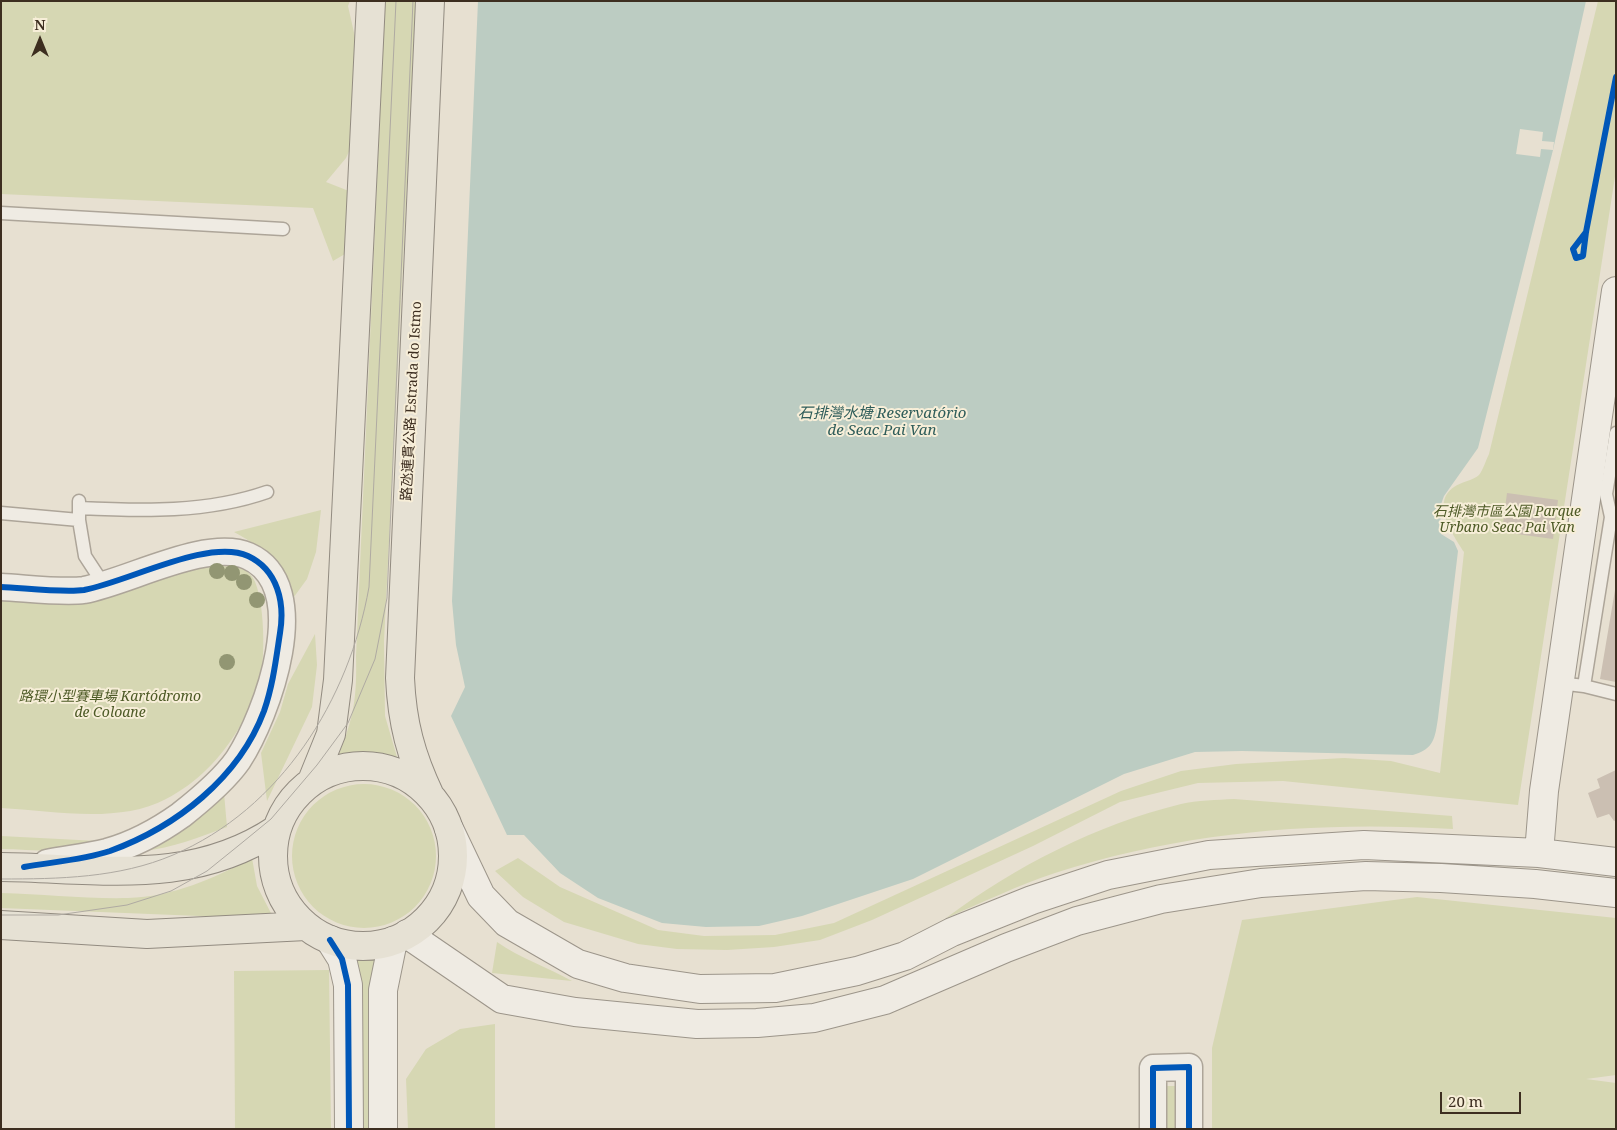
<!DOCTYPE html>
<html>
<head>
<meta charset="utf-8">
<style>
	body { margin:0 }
	#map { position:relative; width:1617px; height:1130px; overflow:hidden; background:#e7e0d1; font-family:"Noto Serif",serif }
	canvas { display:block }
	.frame { position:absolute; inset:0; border:2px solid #3d2e20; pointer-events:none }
	.north { position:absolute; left:15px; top:15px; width:50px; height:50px; -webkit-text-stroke:4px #f7eed8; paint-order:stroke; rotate:0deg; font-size:14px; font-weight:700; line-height:20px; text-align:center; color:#3d2e20 }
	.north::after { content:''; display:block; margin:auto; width:18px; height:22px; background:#3d2e20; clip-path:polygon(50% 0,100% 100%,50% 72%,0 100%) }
	.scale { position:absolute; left:1440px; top:1092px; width:81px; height:22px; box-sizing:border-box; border:2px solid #3d2e20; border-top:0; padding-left:6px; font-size:15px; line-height:18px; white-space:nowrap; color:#3d2e20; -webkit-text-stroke:4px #f7eed8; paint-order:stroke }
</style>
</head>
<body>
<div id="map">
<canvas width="1617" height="1130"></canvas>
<div class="frame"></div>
<div class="north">N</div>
<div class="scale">20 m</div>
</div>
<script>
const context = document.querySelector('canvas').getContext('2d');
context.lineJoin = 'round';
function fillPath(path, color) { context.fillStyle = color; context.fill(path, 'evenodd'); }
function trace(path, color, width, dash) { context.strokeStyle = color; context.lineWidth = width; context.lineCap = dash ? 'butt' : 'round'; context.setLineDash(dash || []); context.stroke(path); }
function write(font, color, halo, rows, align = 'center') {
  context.font = font + ' "Noto Serif","Noto Sans SC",serif'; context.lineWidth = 4; context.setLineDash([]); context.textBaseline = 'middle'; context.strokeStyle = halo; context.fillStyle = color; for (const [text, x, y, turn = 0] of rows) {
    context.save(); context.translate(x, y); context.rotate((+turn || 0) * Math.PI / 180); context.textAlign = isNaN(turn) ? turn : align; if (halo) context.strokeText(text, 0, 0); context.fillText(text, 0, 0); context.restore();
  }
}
fillPath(new Path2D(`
	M1 1H350L348 6 357 46 359 130 346 158 326 182 364 197 362 244 333 261 313 208 1 194Z
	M385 1H416L384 641 385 716 397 757 365 753 338 756C354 718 357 697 356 656Z
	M1598 1H1616V170L1518 805 1283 781 1198 783 1120 802 1033 846 872 920 820 940 774 947 727 950 677 949 638 944 564 922 523 897 495 871 518 858 560 887 658 930 704 936 775 935 834 923 1121 791 1181 771 1236 764 1344 758 1391 761 1440 773 1464 552C1454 536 1430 503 1454 487 1461 482 1474 480 1479 475 1483 470 1486 460 1489 454Z
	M321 510 316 552 307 579 291 601C284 563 266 550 234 532Z
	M228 564C239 566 247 569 253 578 265 597 266 663 259 683 254 698 247 715 239 728 221 758 197 783 166 799 119 824 53 811 1 808V595L119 593 193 568Z
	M315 634 317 665 312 707 267 801 261 753 280 712 288 684Z
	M292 856a72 72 0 1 1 144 0a72 72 0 1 1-144 0Z
	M224 793 227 827C200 837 172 848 143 851 96 856 48 850 1 849V836L98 841 135 836Z
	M1234 799 1452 816 1453 829C1318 821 1185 831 1055 873 1018 885 982 903 946 918 1016 866 1096 825 1181 804 1197 800 1217 800 1234 799Z
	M252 858 257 886 274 919 1 908V893C43 894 86 899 128 898 172 897 215 878 252 858Z
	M1417 897 1616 918V1075L1586 1079 1616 1083V1129H1212V1048L1242 920Z
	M497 942C520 958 547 967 572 981L492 973Z
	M382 951 371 1129H363V990L358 972 347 953 367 955Z
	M329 970 331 1129H235L234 971Z
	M495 1024V1129H408L406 1079 426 1049 460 1029Z
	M1167 1086H1175V1129H1167Z`), '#d6d7b3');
fillPath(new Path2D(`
	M478 1H1586L1553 150 1478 448 1444 496 1440 507 1441 534 1454 542 1458 551 1438 718C1435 738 1434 749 1413 755L1242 751 1195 752 1124 774 913 879 802 916 759 926 706 927 662 923 598 898 560 873 524 835H507L451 716 465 687 456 645 452 601Z`), '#bcccc2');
fillPath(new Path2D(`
	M1520 129 1543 132 1542 141 1554 142 1553 150 1541 149 1540 157 1516 154Z`), '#e7e0d1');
fillPath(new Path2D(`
	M1507 493 1558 500 1553 539 1502 532Z
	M1615 590H1616V682L1600 679Z
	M1616 770V820L1614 821 1609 814 1597 818 1588 793 1600 788 1597 779Z`), '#cbbfb2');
const lane = new Path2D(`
	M1 213 283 229
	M79 501V520L85 556 104 585
	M79 508C142 511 207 513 267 492
	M1 513 79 520
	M1559 683 1584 686 1611 517 1606 494 1616 433
	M1584 686 1616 694`);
const street = new Path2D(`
	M1 587C24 588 63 593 84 590 128 582 207 538 248 556 315 586 267 715 238 760 224 780 200 800 181 815 160 830 132 845 107 852 87 857 67 859 47 863
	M1153 1129V1068L1189 1067V1129`);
const secondary = new Path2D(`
	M449 829 481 896 507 923 578 964 625 978 700 989 775 988 857 971 905 956 952 932 1032 900 1108 875 1209 855 1364 845 1539 853 1616 862
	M1539 853 1544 791 1616 291
	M407 934 502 999 575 1012 697 1024 757 1023 814 1018 885 1000 1006 948 1077 921 1161 899 1261 883 1366 876 1441 878 1535 884 1616 893
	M330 940 342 959 348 985 349 1129
	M383 1129V990L393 941`);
const primary = new Path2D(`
	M430 1 400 678C402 723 411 756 430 796
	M273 856a90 90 0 1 1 180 0a90 90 0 1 1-180 0Z
	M312 781 331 734 338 680 371 1
	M1 867C99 868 191 887 277 829
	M1 925 147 934 306 926`);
trace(lane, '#ada599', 15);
trace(street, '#ada599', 29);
trace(secondary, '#9c958a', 30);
trace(primary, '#928b80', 30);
trace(lane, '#efebe3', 12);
trace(street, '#efebe3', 26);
trace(secondary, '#efebe3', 28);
trace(primary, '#e6e1d4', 28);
trace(new Path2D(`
	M1 879C59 879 119 878 173 855 281 809 349 700 369 587L396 1
	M1 915H58L127 905 171 891 207 871 238 846 271 819 317 765 348 723 375 659 387 598 413 1`), '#afaaa2', 1);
trace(new Path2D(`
	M1586 232 1573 249 1576 258 1583 256 1586 232 1616 77
	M1 587C24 588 64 593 84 590 128 582 208 538 248 556 278 570 285 603 280 633 276 659 273 685 264 711 239 778 176 827 110 851 83 860 52 862 24 867
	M330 940 342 959 348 985 349 1129
	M1153 1129V1068L1189 1067V1129`), '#0057b8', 6);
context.fillStyle = '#929673';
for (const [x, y] of [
	[217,571],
	[232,573],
	[244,582],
	[257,600],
	[227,662]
]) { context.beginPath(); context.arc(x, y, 8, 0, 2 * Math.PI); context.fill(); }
write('14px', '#3d2e20', '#f7eed8', [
	["路氹連貫公路 Estrada do Istmo",412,401,-87]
]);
write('italic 14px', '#4d5a26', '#f7eed8', [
	["石排灣市區公園 Parque",1507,512],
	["Urbano Seac Pai Van",1507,528],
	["路環小型賽車場 Kartódromo",110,697],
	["de Coloane",110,713]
]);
write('italic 15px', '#2f5d5a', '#f7eed8', [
	["石排灣水塘 Reservatório",882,414],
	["de Seac Pai Van",882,431]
]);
</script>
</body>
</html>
